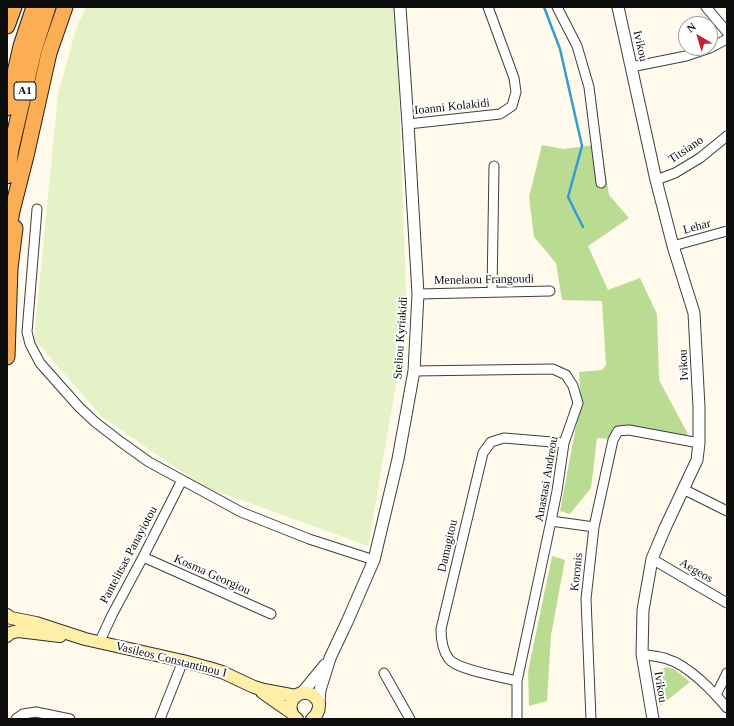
<!DOCTYPE html>
<html>
<head>
<meta charset="utf-8">
<style>
	body { margin:0 }
	#map { position:relative; width:734px; height:726px; overflow:hidden; background:#fffaeb; font-family:"Times New Roman",serif }
	canvas { display:block }
	.frame { position:absolute; inset:0; border:8px solid #0c0c0c; pointer-events:none }
	.north { position:absolute; left:678px; top:16px; width:40px; height:40px; box-sizing:border-box; background:#fff; border:1px solid #9e9e9e; border-radius:50%; rotate:322deg; font-size:11px; font-weight:700; line-height:16px; text-align:center; color:#0c0c0c }
	.north::after { content:''; display:block; margin:auto; width:14px; height:18px; background:#c21f32; clip-path:polygon(50% 0,100% 100%,50% 72%,0 100%) }
</style>
</head>
<body>
<div id="map">
<canvas width="734" height="726"></canvas>
<div class="frame"></div>
<div class="north">N</div>
</div>
<script>
const context = document.querySelector('canvas').getContext('2d');
context.lineJoin = 'round';
function fillPath(path, color) { context.fillStyle = color; context.fill(path, 'evenodd'); }
function trace(path, color, width, dash) { context.strokeStyle = color; context.lineWidth = width; context.lineCap = dash ? 'butt' : 'round'; context.setLineDash(dash || []); context.stroke(path); }
function write(font, color, halo, rows, align = 'center') {
  context.font = font + ' "Times New Roman",serif'; context.lineWidth = 4; context.setLineDash([]); context.textBaseline = 'middle'; context.strokeStyle = halo; context.fillStyle = color; for (const [text, x, y, turn = 0] of rows) {
    context.save(); context.translate(x, y); context.rotate((+turn || 0) * Math.PI / 180); context.textAlign = isNaN(turn) ? turn : align; if (halo) context.strokeText(text, 0, 0); context.fillText(text, 0, 0); context.restore();
  }
}
fillPath(new Path2D(`
	M601 144 609 195 629 218 588 246 608 290 640 278 657 314 659 380 688 434 683 437 628 425 609 439 597 438 591 488 570 514 560 511 581 400 579 372 602 370 606 365 602 301 562 300 556 263 534 237 529 197 542 145 563 149Z
	M552 556 565 560 551 635 547 701 529 706 528 672Z
	M666 667 674 669 690 682 660 706 655 681 658 671Z`), '#b9dc92');
fillPath(new Path2D(`
	M86 7H396L407 321 368 546 203 486 102 417 34 339 58 95 76 29Z`), '#e5f1c6');
trace(new Path2D(`
	M544 7 560 49 582 146 568 197 583 227`), '#319ed3', 2.5);
const minor = new Path2D(`
	M557 7 577 46 589 87 601 183
	M706 7 727 32
	M631 67 686 56 710 48 727 39
	M408 124 500 114 512 106 516 92 514 78 488 7
	M656 180 675 173 700 158 727 136
	M37 209 27 332 30 344 40 363 79 407 95 422 121 442 149 462 241 512 309 539 374 560
	M673 246 727 231
	M492 292 494 166
	M418 294 550 291
	M414 371 553 369 566 375 573 386 578 403 564 443 557 491 551 521 517 681V719
	M683 489 727 511
	M551 521 594 527
	M143 557 271 614
	M652 559 727 603
	M99 643 112 615 143 557 182 480
	M642 654C650 656 659 656 667 659 688 665 713 691 727 708
	M384 673 410 719
	M517 681C502 677 457 670 449 659 442 650 441 639 441 629L483 453 491 442 504 438 564 443
	M716 695 727 673
	M16 719 23 714 36 712 70 719
	M160 719 183 661
	M591 719 586 599 594 527 613 440 618 431 629 430 699 443`);
const tertiary = new Path2D(`
	M618 7 656 180 673 246 694 313 699 407V443L697 460 665 528 652 559 643 610 642 654 653 719
	M302 693 325 665
	M319 703 320 690 330 658 347 622 374 560 398 459 414 371 418 294 408 124 400 7`);
const secondary = new Path2D(`
	M7 615 11 618 36 623 85 639 183 661 209 668 222 672 254 687 264 690 296 696
	M7 636 10 633 18 631 60 636
	M262 692 292 713
	M297 719C280 706 300 683 315 697 317 699 319 702 319 705 319 711 316 716 312 719`);
const trunk = new Path2D(`
	M7 26 14 7
	M7 108 21 46 34 7
	M7 176 11 149 34 50 48 7
	M7 240 12 211 26 156 49 53 65 7
	M7 357 10 268 15 228`);
trace(minor, '#3f3f3f', 11);
trace(tertiary, '#3f3f3f', 13);
trace(secondary, '#2e2e2e', 14);
trace(trunk, '#1d1d1d', 17);
trace(minor, '#fff', 9);
trace(tertiary, '#fff', 11);
trace(secondary, '#ffefa6', 12);
trace(trunk, '#fcae55', 15);
for (const [x, y, w] of [
	[25,91,22]
]) { const box = new Path2D(); box.roundRect(x - w / 2, y - 9, w, 18, 3); context.fillStyle = '#fff'; context.fill(box); trace(box, '#0c0c0c', 1); }
write('bold 11px', '#0c0c0c', null, [
	["A1",25,91]
]);
write('12px', '#0c0c0c', '#fff', [
	["Ivikou",640,46,77],
	["Ioanni Kolakidi",452,107,-6],
	["Titsiano",686,150,-34],
	["Lehar",697,227,-15],
	["Menelaou Frangoudi",484,280,-1],
	["Steliou Kyriakidi",401,338,-86],
	["Ivikou",684,365,-93],
	["Anastasi Andreou",547,479,-80],
	["Damagitou",448,546,-77],
	["Pantelitsas Panayiotou",129,555,-62],
	["Aegeos",696,571,30],
	["Koronis",577,572,-84],
	["Kosma Georgiou",212,575,24],
	["Vasileos Constantinou I",171,660,14],
	["Ivikou",660,687,81]
]);
</script>
</body>
</html>
